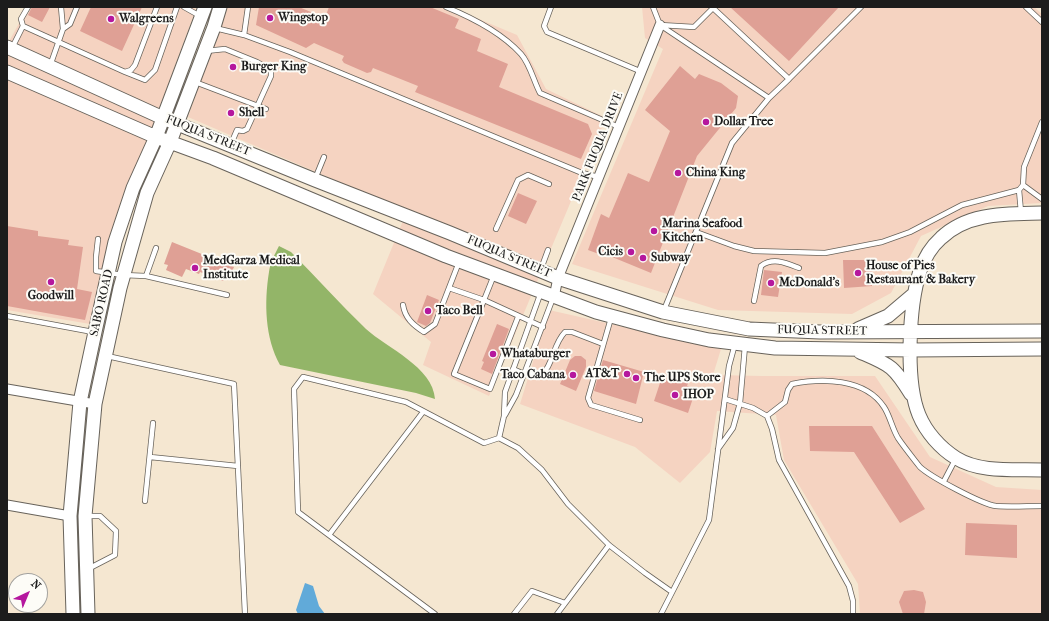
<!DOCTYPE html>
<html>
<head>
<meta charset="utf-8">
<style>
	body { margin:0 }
	#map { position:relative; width:1049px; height:621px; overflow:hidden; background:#f5e7d1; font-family:"IM FELL French Canon",serif }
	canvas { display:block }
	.frame { position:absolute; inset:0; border:8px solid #1c1c1c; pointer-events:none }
	.north { position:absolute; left:8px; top:573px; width:40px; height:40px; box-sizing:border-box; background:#fdfcf7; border:1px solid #a3a29f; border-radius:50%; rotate:44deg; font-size:11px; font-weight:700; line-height:16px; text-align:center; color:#1c1c1c }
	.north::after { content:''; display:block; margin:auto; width:14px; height:18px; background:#b5179e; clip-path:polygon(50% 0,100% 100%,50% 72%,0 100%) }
</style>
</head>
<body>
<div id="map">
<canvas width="1049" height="621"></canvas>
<div class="frame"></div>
<div class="north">N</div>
</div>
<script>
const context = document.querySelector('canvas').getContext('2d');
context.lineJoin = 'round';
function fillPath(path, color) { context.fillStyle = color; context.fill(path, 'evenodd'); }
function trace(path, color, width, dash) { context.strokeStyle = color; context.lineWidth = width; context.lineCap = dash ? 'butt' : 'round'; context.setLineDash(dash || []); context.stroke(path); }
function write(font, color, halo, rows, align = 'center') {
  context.font = font + ' "IM FELL French Canon",serif'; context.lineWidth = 4; context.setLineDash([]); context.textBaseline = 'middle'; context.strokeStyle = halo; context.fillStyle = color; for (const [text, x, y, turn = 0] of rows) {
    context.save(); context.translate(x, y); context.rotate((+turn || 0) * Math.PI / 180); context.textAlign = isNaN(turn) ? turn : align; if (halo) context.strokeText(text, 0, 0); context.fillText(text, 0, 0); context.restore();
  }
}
fillPath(new Path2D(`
	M28 7H192L196 9 113 234 90 324 7 310V45Z
	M225 7H450L517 35 546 89 606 118 489 396 423 365 431 342 373 294 407 211 188 117 223 18Z
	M642 7H1034L1042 14V203L988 206 921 236 891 293 852 314 718 310 572 264 663 49 645 38Z
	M549 310 721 349 713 375 762 376H875L930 457 996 487 1042 490V614H860L858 584 784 460 776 415 717 411 710 452 680 483 635 447 520 404Z`), '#f5d3c1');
fillPath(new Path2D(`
	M279 246 291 252C316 277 340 304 366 329 387 348 433 367 435 399L416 393 280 365C265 338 264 303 269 272 270 263 275 254 279 246Z`), '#93b568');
fillPath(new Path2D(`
	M305 583 313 586 319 606 325 614H298L296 610Z`), '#61aad9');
fillPath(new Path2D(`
	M32 7H50L42 22 28 15Z
	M91 7H142L122 51 80 31Z
	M259 7H299L325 18 329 7H430L459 19 455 28 481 39 477 51 508 64 499 87 588 124 592 134 581 159 415 92 418 86 373 68 371 72 367 73 344 63 342 60 344 56 314 43 306 48 256 25Z
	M730 7H839L789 61Z
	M680 66 695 79 699 74 721 83 738 96 736 108 697 156 651 273 600 252 599 254 588 250 601 214 609 218 628 173 649 182 670 131 645 110Z
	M518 193 537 201 526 224 508 216Z
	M7 226 38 231V236L69 240 68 245 83 247 77 289 92 292 85 320 7 306Z
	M172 242 234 267 228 280 224 279 223 281 200 272 199 274 186 269 182 277 166 270 168 265 164 264Z
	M843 260H871L872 286 844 288Z
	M764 270 782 272 778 297 761 295Z
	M427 295 439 300 430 323 426 326 417 322Z
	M497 324 509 329 492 374 481 369 484 362 482 361Z
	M575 356H581L586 360V367L576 391 560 384 570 360Z
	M603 360 644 372 636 404 594 391Z
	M663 374 688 383 687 386 696 389 688 413 654 401Z
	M809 426H872L925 509 900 523 854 452 810 451Z
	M966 523 1017 525V558L965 555Z
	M914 590 923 592 926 602 924 614H903L899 602 904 591Z`), '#dfa095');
const lane = new Path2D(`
	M61 7 63 29
	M184 7 200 16
	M446 7C473 18 501 32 521 54 530 64 534 82 540 93L619 127
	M551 7 544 26 547 32 642 72
	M653 7 660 25 769 98 732 143 664 310
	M1026 7 1042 22
	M660 25 694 27 713 8 789 79 861 7
	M23 26 125 72 131 70 135 65 157 7
	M215 28 244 35 290 52 582 173 599 177
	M244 35 248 7
	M12 48 23 26 21 19 28 7
	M206 51 225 49 257 62 271 70V76L247 129 243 131 237 130 231 144
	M50 66 63 29 70 24 77 7
	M125 72 145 80 155 70 177 7
	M195 82 266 109
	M769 98 789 79
	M315 179 324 157
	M1023 185 1042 199
	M1019 190 1021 212
	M496 229 518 180 528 175 549 184
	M696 232 734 246 754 251 825 253 882 242 910 232 962 205 1019 190 1023 185 1024 167 1042 122
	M98 239 96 257V271L123 275 146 276 227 295
	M541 269 548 250
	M146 276 156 248
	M449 288 484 300 494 275
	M754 301 761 266C773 257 786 263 799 268
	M403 305C405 318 413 325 424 332L435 324 459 262
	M7 316 93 332
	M518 317 490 389 454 374 484 300 543 327
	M611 318 588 398 591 405 640 420
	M107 356 234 384 245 614
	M513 369 524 374H543C554 362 553 344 565 332H572L603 344
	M725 399 753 408 767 416 772 429 779 460 849 586 853 601V614
	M505 415 516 395 553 298
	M767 416 785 402 788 390 792 384C822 378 865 378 884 407 890 416 892 428 898 438 904 447 913 458 920 467 931 477 981 504 996 506 1011 507 1027 506 1042 506
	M499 438 518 448 542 470 568 504 609 545 645 573 672 592
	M718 449 733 428 740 403 745 346
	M150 457 238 466
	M944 481 955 460
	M145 501 153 423
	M87 516H100L116 531 115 555 88 569
	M329 535 423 412
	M435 614 298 512 294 389 303 377 406 402 484 443 499 438 504 416 505 392 541 292
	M514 614 532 591 565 603
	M557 614 609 545
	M661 614 709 520 729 366 735 344`);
const street = new Path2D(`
	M554 297 558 278 660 25
	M7 389 95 404
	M7 505 70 516`);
const secondary = new Path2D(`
	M7 47 163 118 315 180 450 233 558 278 663 312 749 329 820 332 1042 331
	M7 72 156 137 213 158 446 256 596 312 663 330 709 340 775 348 911 350 1042 349
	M1042 213C1007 214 968 212 941 238 932 246 924 259 920 271 909 305 905 381 919 415 926 432 940 448 956 458 980 473 1014 469 1042 470
	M858 329 888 316 914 294
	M860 352C890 365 893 365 911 394
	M73 614 70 516 80 402 95 332 115 242 133 188 156 137 205 7
	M88 614 85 516 95 404 120 288 147 193 170 142 214 27 220 7`);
trace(lane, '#68635b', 6);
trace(street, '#68635b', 11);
trace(secondary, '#68635b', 15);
trace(lane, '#fff', 4.5);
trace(street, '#fff', 9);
trace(secondary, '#fff', 13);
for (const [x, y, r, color] of [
	[270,18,4,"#b5179e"],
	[111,19,4,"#b5179e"],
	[233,67,4,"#b5179e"],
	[231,113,4,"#b5179e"],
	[706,122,4,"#b5179e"],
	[678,173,4,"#b5179e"],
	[654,231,4,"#b5179e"],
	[631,252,4,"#b5179e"],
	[643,258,4,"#b5179e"],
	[195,268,4,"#b5179e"],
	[858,273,4,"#b5179e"],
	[51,282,4,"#b5179e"],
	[771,283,4,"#b5179e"],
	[428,311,4,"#b5179e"],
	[493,354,4,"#b5179e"],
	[627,374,4,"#b5179e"],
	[573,375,4,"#b5179e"],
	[636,378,4,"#b5179e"],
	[675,395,4,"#b5179e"]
]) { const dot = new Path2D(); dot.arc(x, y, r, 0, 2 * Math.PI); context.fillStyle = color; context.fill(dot); trace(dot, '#fdfcf7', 1.5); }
write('bold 12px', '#1c1c1c', '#fdfcf7', [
	["Wingstop",278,18],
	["Walgreens",119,19],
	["Burger King",241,67],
	["Shell",239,113],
	["Dollar Tree",714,122],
	["China King",686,173],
	["Marina Seafood",662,224],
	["Kitchen",662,238],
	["Cicis",623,252,"right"],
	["Subway",651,258],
	["MedGarza Medical",203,261],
	["Institute",203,275],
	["House of Pies",866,266],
	["Restaurant & Bakery",866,280],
	["McDonald's",779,283],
	["Goodwill",51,296,"center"],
	["Taco Bell",436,311],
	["Whataburger",501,354],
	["AT&T",619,374,"right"],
	["Taco Cabana",565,375,"right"],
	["The UPS Store",644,378],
	["IHOP",683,395]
], 'left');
write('12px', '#1c1c1c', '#fdfcf7', [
	["FUQUA STREET",208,136,22],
	["PARK FUQUA DRIVE",598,147,-68],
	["FUQUA STREET",509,257,23],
	["SABO ROAD",102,303,-77],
	["FUQUA STREET",822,331,1]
]);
</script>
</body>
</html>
